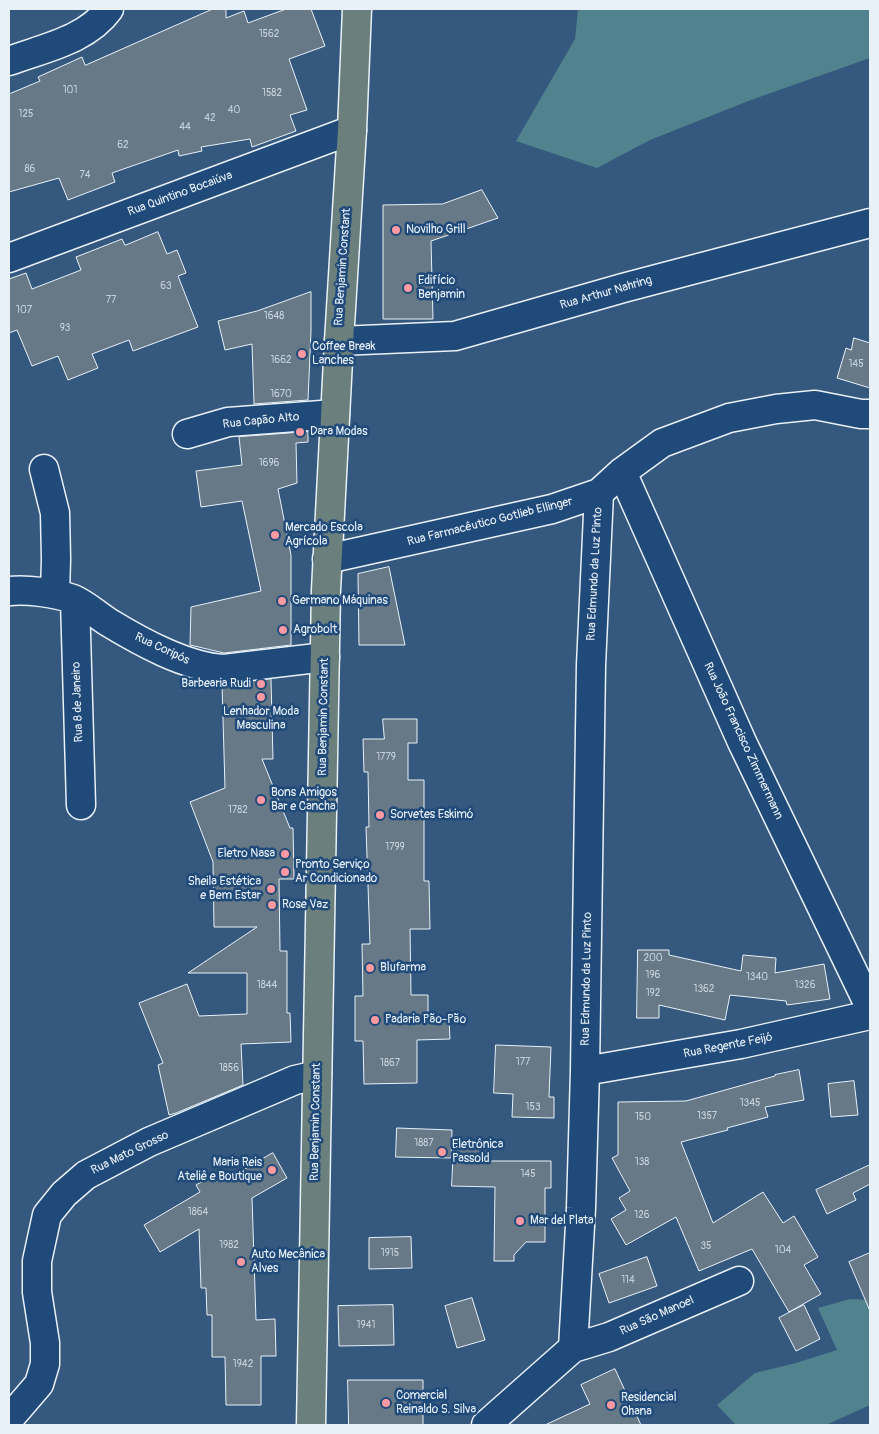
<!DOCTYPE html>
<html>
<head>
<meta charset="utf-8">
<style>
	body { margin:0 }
	#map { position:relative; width:879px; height:1434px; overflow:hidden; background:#35587e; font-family:Pangolin,sans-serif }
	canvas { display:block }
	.frame { position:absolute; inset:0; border:10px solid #e8f1f8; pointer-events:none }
</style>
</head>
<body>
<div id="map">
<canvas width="879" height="1434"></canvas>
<div class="frame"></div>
</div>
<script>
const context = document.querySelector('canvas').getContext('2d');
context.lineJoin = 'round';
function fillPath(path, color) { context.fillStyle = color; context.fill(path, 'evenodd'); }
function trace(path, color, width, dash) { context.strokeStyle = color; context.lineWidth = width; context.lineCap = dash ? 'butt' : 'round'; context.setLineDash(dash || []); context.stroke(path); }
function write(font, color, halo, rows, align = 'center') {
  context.font = font + ' Pangolin,sans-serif'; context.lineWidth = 5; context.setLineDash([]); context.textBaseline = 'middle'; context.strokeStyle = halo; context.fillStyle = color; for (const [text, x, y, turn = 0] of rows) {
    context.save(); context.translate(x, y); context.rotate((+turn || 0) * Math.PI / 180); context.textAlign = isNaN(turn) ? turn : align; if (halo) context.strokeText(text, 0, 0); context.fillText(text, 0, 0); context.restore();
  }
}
fillPath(new Path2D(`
	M578 9H870V58L751 100 650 140 597 168 516 141 575 39Z
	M850 1299 870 1300V1405L826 1425H736L717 1405 755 1373 796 1363 837 1350 818 1308Z`), '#51838e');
const building = new Path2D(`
	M213 9H226V18L244 11 248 23 286 9H311L325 46 289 59 307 110 290 115 296 131 252 147 250 139 201 147 202 151 179 156 178 150 112 173 115 182 68 200 59 178 9 192V94L40 81 38 77 82 57 85 65Z
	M482 190 498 218 431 241 433 319H383V205L442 204Z
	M158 232 167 254 177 250 186 273 178 276 198 327 133 351 129 340 92 354 98 368 68 380 58 356 32 366 17 330 9 333V279L26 273 32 289 81 270 76 257 122 239 125 245Z
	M311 292V331L308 400 254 404 252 344 225 350 218 321 257 311Z
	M854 338 870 343V388L837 378 846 348 851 350Z
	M308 432V442L296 443 297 483 278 489 291 555V645L224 653 190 645 191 607 261 591 242 501 201 507 196 471 242 465 239 437Z
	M389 567 405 645H359L358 574Z
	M271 679 273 759H262L290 828H293L294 879H279L280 951H287V1013H290L291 1042 241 1044 243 1085 176 1113 169 1115 158 1065 163 1063 139 1003 187 984 199 1016 247 1014V973H188L257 927H214L213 862 190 802 225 788 222 684Z
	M383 719H417V743H408V780H424V881H429L430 929H410L411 995H428V1020L449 1019 450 1039 417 1040V1083L364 1084 363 1041H355V996H363L362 944H370L366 827H369L368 772H364L363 739H384Z
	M638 950H669V955L741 971 743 955 776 958 775 973 824 964 830 999 787 1005 786 1001 730 995 725 1020 659 1005V1018H637Z
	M496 1045 551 1047 549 1097H554V1118L512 1117 513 1094 494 1093Z
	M799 1070 804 1100 765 1107 768 1117 727 1128 728 1130 681 1142 713 1223 763 1192 783 1223 794 1216 818 1257 804 1265 821 1294 789 1312 752 1249 699 1271 676 1217 626 1245 611 1219 626 1210 619 1198 630 1191 612 1158 618 1155V1102L686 1101 775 1076V1075Z
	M854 1081 858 1115 831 1117 828 1084Z
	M397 1128 452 1130 451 1158 396 1157Z
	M454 1145 490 1146V1161H551V1188H545V1242H526L514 1255V1261H494L495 1187 452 1186Z
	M273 1153 287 1178 252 1198 256 1320 275 1319 276 1356H261V1405H226L225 1357H212V1315H207L206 1288H201L199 1229 160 1252 144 1225 200 1192 196 1185 217 1173 222 1182Z
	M870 1165V1184L853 1193 856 1200 827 1214 816 1190Z
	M411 1237 412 1268 369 1269V1238Z
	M870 1253V1311L849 1262Z
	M647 1257 657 1286 609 1303 599 1274Z
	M472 1298 485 1340 457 1348 445 1306Z
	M393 1305 394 1345 339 1346 338 1306Z
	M804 1305 820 1339 796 1351 779 1318Z
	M615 1369 641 1425H545L590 1404 581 1385Z
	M348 1380H423V1425H349Z`);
fillPath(building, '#677987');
trace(building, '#e8f1f8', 1);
const minor = new Path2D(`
	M9 61C44 48 87 40 109 9
	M9 258 352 130
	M339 341 455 336 623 288 870 223
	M187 434 228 422 335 414
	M44 469 55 513 56 559 55 594
	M622 472 742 742 870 1007
	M327 559 552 509 599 493 622 472 662 443 729 418 776 409 815 405 861 414H870
	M9 591C27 589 56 593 73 599 85 604 97 615 108 622 141 642 186 667 224 669L325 657
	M75 600 81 805
	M585 1071 741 1044 870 1015
	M573 1348 609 1337 739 1281
	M9 1419 39 1384 45 1364V1343L37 1292V1261L47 1215 64 1194 86 1175 149 1142 295 1080 317 1075
	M486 1425 573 1348 581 1208 585 1071 591 665 599 493`);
const major = new Path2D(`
	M311 1425 326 590 339 341 352 130 357 9`);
trace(minor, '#e8f1f8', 31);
trace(major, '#e8f1f8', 31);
trace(minor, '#1f4a7a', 28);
trace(major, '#6b7f7c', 28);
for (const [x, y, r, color] of [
	[396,230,5,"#ff9aa2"],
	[408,288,5,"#ff9aa2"],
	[302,354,5,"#ff9aa2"],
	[300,432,5,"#ff9aa2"],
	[275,535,5,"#ff9aa2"],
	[282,601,5,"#ff9aa2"],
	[283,630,5,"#ff9aa2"],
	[261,684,5,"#ff9aa2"],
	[261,697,5,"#ff9aa2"],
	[261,800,5,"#ff9aa2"],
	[380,815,5,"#ff9aa2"],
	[285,854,5,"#ff9aa2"],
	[285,872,5,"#ff9aa2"],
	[271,889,5,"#ff9aa2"],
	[272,905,5,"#ff9aa2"],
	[370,968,5,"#ff9aa2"],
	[375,1020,5,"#ff9aa2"],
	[442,1152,5,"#ff9aa2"],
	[272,1170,5,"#ff9aa2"],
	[520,1221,5,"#ff9aa2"],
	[241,1262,5,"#ff9aa2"],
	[386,1403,5,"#ff9aa2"],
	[611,1405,5,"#ff9aa2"]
]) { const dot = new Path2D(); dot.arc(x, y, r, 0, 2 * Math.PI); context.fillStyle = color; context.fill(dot); trace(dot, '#1f4a7a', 2); }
write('10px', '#c8d3dc', null, [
	["1562",269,34],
	["101",70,90],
	["1582",272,93],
	["40",234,110],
	["125",26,114],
	["42",210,118],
	["44",185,127],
	["62",123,145],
	["86",30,169],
	["74",85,175],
	["63",166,286],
	["77",111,300],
	["107",24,310],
	["1648",274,316],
	["93",65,328],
	["1662",281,360],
	["145",856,364],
	["1670",281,394],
	["1696",269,463],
	["1779",386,757],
	["1782",238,810],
	["1799",395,847],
	["200",653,958],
	["196",653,975],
	["1340",757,977],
	["1844",267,985],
	["1326",805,985],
	["1362",704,989],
	["192",653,993],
	["177",523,1062],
	["1867",390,1063],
	["1856",229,1068],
	["1345",750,1103],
	["153",533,1107],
	["1357",707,1116],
	["150",643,1117],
	["1887",424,1143],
	["138",642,1162],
	["145",528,1174],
	["1864",198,1212],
	["126",642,1215],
	["1982",229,1245],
	["35",706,1246],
	["104",783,1250],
	["1915",390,1253],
	["114",628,1280],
	["1941",366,1325],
	["1942",243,1364]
]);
write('12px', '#e8f1f8', '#1f4a7a', [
	["Rua Quintino Bocaiúva",180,194,-20],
	["Rua Benjamin Constant",343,267,-86],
	["Rua Arthur Nahring",606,293,-16],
	["Rua Capão Alto",261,421,-6],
	["Rua Farmacêutico Gotlieb Ellinger",490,522,-14],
	["Rua Edmundo da Luz Pinto",595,574,-87],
	["Rua Coripós",162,649,25],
	["Rua 8 de Janeiro",78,702,-92],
	["Rua Benjamin Constant",324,717,-89],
	["Rua João Francisco Zimmermann",743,741,65],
	["Rua Edmundo da Luz Pinto",587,979,-89],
	["Rua Regente Feijó",728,1046,-11],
	["Rua Benjamin Constant",316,1122,-89],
	["Rua Mato Grosso",130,1153,-26],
	["Rua São Manoel",657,1316,-24]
]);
write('12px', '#e8f1f8', '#1f4a7a', [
	["Novilho Grill",406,230],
	["Edifício",418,281],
	["Benjamin",418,295],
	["Coffee Break",312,347],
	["Lanches",312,361],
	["Dara Modas",310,432],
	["Mercado Escola",285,528],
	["Agrícola",285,542],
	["Germano Máquinas",292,601],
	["Agrobolt",293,630],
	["Barbearia Rudi",251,684,"right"],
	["Lenhador Moda",261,712,"center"],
	["Masculina",261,726,"center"],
	["Bons Amigos",271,793],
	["Bar e Cancha",271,807],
	["Sorvetes Eskimó",390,815],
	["Eletro Nasa",275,854,"right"],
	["Pronto Serviço",295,865],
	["Ar Condicionado",295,879],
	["Sheila Estética",261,882,"right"],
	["e Bem Estar",261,896,"right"],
	["Rose Vaz",282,905],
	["Blufarma",380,968],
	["Padaria Pão-Pão",385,1020],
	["Eletrônica",452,1145],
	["Passold",452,1159],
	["Maria Reis",262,1163,"right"],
	["Ateliê e Boutique",262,1177,"right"],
	["Mar del Plata",530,1221],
	["Auto Mecânica",251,1255],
	["Alves",251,1269],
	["Comercial",396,1396],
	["Reinaldo S. Silva",396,1410],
	["Residencial",621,1398],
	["Ohana",621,1412]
], 'left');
</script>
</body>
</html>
